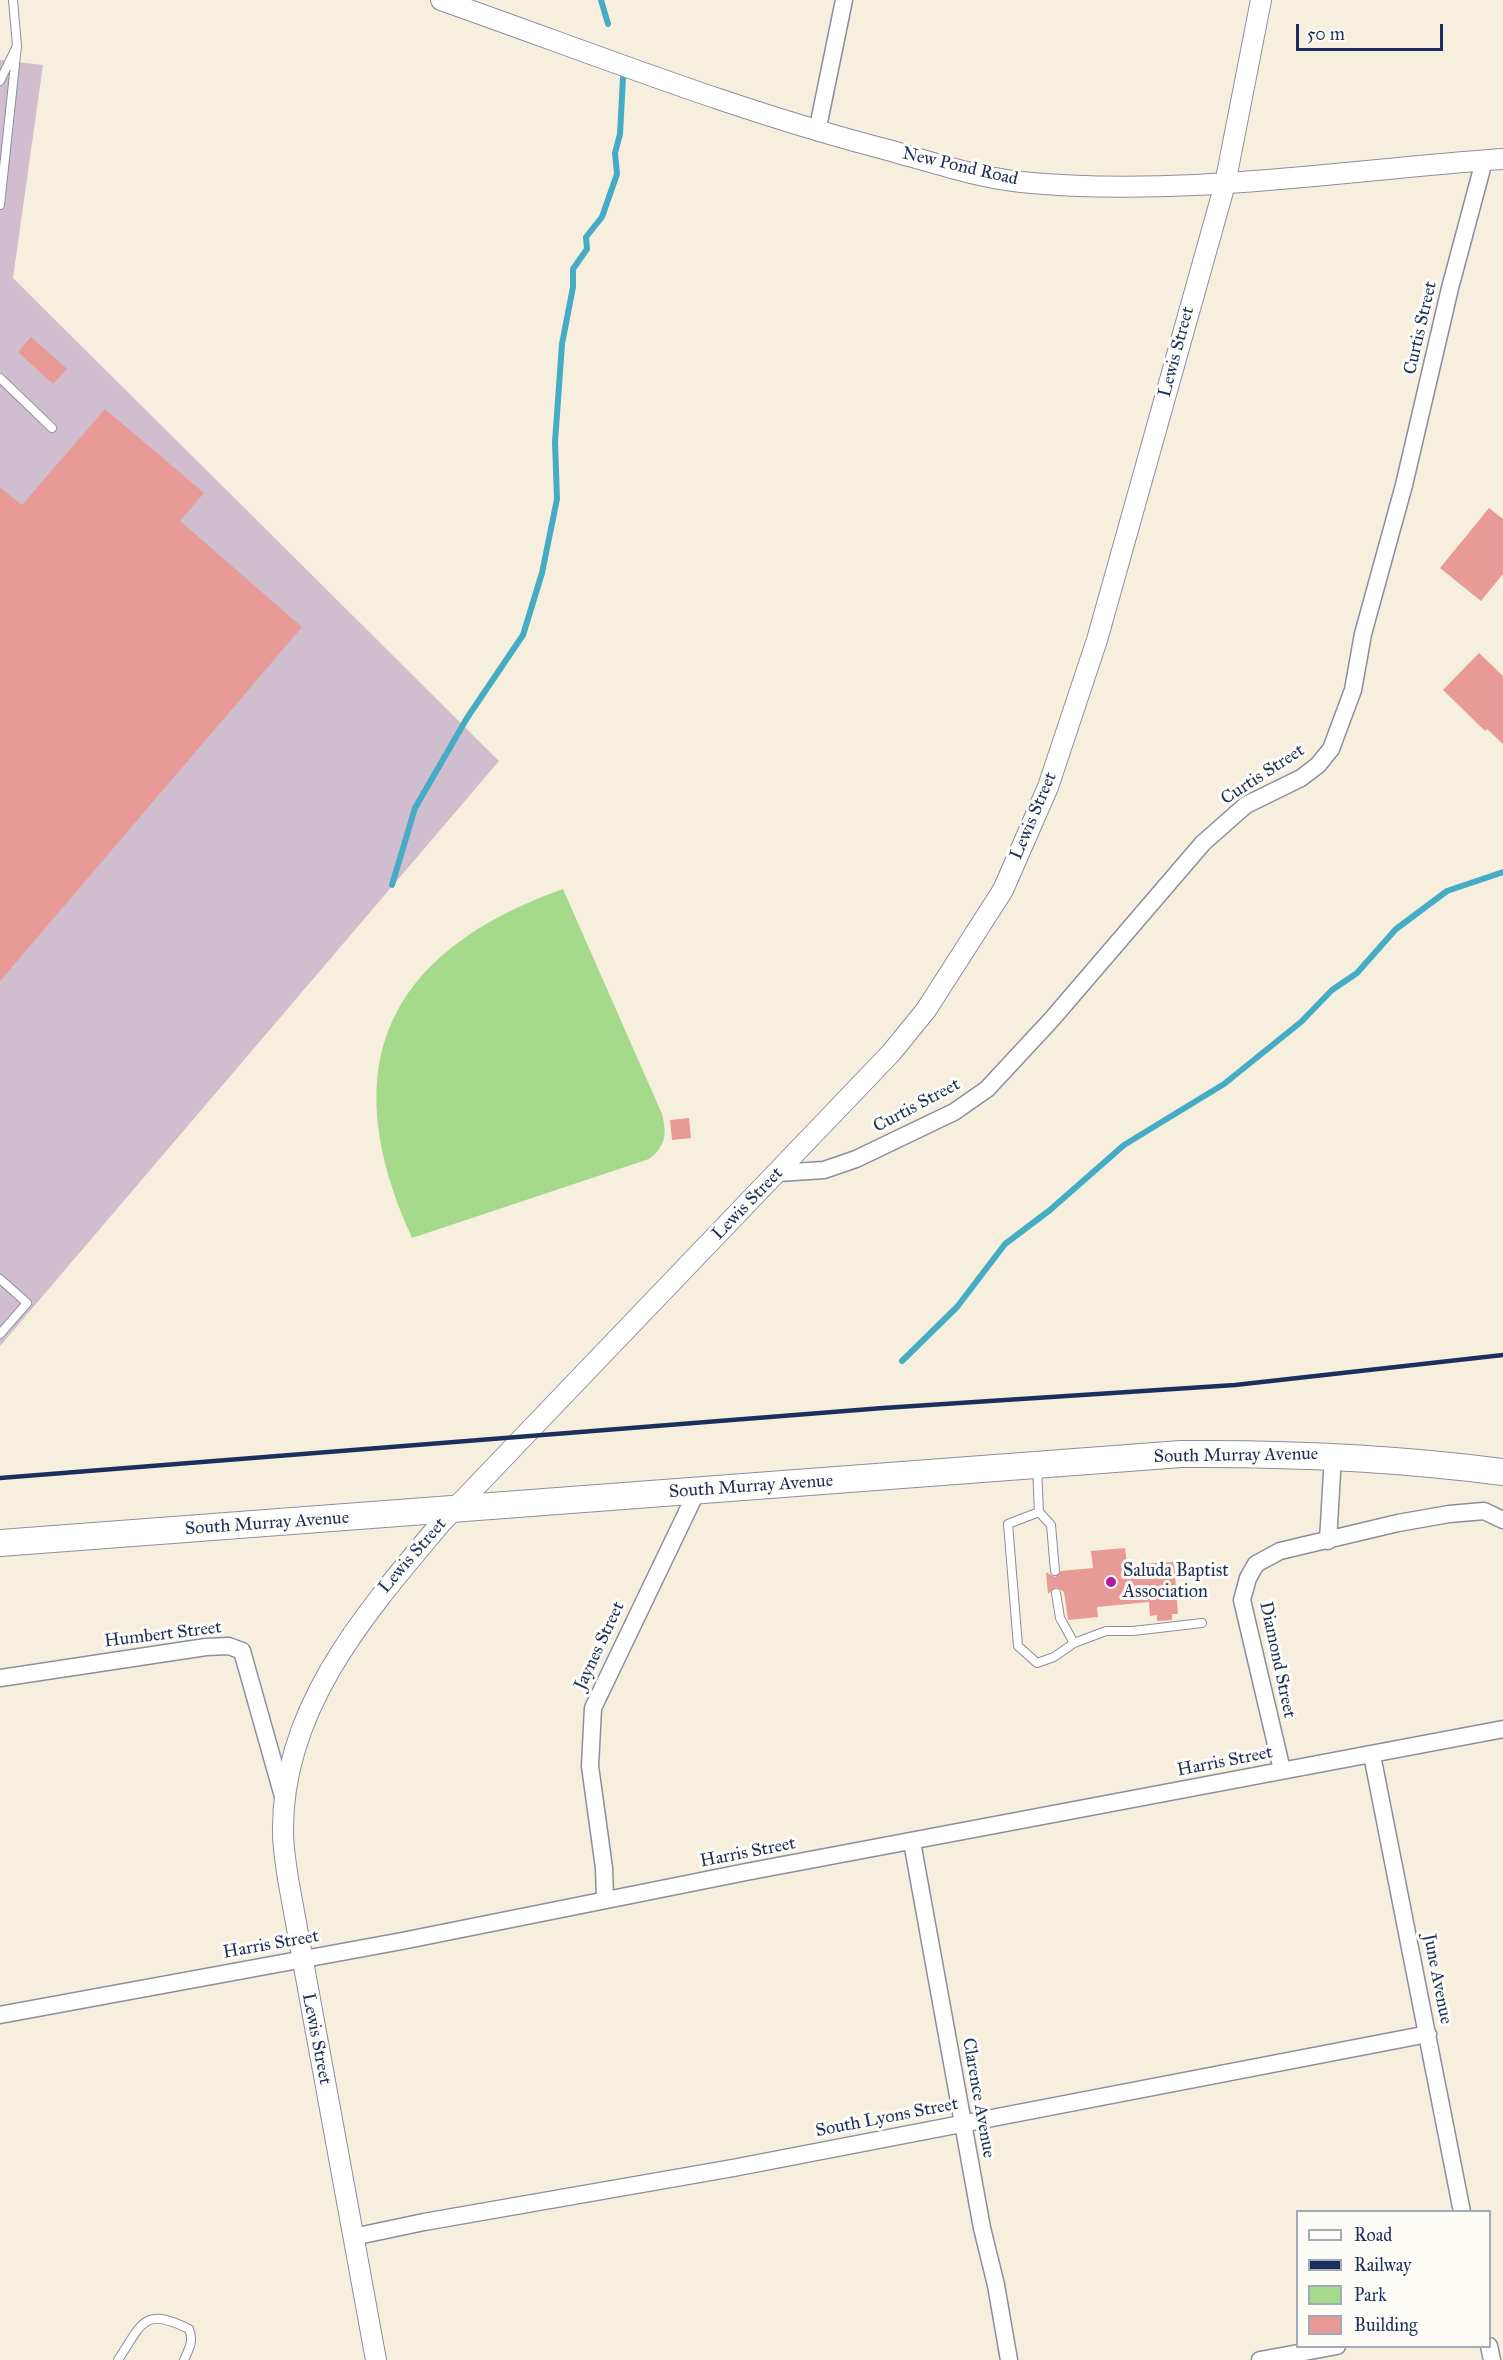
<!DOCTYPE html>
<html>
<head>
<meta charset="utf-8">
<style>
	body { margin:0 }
	#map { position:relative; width:1503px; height:2360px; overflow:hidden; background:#f7efde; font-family:"IM FELL Great Primer",serif }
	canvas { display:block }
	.legend { position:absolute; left:1296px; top:2210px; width:195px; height:138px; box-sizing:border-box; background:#fdfcf7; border:2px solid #a3aaba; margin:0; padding:8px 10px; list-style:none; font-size:18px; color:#1b2f5e }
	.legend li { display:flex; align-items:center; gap:12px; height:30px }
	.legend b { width:30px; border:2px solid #a3aaba }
	.scale { position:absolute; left:1296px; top:24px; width:147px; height:27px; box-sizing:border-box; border:3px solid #1b2f5e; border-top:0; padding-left:8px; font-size:18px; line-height:21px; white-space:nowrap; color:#1b2f5e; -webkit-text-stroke:4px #fdfcf7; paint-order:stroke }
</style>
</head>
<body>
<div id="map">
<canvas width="1503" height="2360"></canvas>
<ul class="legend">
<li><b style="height:8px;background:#fff"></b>Road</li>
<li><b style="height:8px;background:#1b2f5e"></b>Railway</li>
<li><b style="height:16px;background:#a4da8a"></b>Park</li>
<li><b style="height:16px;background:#e89a96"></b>Building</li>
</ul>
<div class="scale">50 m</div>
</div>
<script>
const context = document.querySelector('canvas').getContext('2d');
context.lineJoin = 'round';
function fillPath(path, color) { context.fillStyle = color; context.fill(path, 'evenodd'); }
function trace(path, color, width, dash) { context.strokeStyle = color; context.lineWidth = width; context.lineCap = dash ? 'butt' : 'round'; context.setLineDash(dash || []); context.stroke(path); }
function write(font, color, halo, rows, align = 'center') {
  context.font = font + ' "IM FELL Great Primer",serif'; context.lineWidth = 6; context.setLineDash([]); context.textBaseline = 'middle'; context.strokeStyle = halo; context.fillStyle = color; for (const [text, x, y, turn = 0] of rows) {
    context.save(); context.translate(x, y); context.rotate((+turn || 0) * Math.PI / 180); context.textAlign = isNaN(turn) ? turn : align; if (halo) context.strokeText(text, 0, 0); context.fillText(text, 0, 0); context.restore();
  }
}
fillPath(new Path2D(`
	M0 60 43 65 13 278 499 761 0 1346Z`), '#d0bdcd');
fillPath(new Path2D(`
	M563 889 662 1114C667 1134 666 1146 649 1159L412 1238C333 1066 386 952 563 889Z`), '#a4da8a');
trace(new Path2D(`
	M601 0 608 24
	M392 885 415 808 467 718 523 635 542 573 557 499 555 442 562 344 573 287V269L587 249 586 237 602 217 617 174 615 153 620 134 623 78
	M902 1361 957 1307 1005 1244 1050 1210 1124 1145 1224 1084 1301 1022 1332 990 1357 973 1396 929 1447 891 1503 872`), '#45acc5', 6);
fillPath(new Path2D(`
	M31 337 67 369 53 384 18 352Z
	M105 409 204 493 180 521 302 627 0 981V487L22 505Z
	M1489 508 1503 519V574L1481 601 1440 568Z
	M1479 653 1503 676V744L1487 729 1485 731 1443 690Z
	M689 1118 691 1138 672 1140 670 1120Z
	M1125 1548 1127 1565 1174 1562 1178 1614H1172V1620L1157 1621V1615L1150 1616 1149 1602 1097 1607 1098 1617 1068 1620 1064 1592 1056 1587 1048 1594 1046 1572 1055 1577 1061 1571 1093 1568 1091 1551Z`), '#e89a96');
const service = new Path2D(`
	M0 81 17 46 13 0
	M0 205 17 46
	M0 378 52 428
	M0 1279 27 1303 0 1334
	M1037 1468 1039 1512 1008 1524 1018 1646 1037 1663 1054 1657 1074 1643 1106 1631H1133L1202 1623
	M1039 1512 1051 1525 1055 1571
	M1056 1593 1060 1618 1074 1643
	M118 2360C142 2324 143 2306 189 2329 194 2341 189 2349 184 2360`);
const minor = new Path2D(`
	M817 132 844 0
	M778 1173 824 1170 856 1159 954 1112 987 1089 1052 1019 1203 843 1246 805 1301 778 1318 765 1331 749 1353 690 1363 634 1404 485 1450 288 1484 161
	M1328 1541 1333 1456
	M0 1678 206 1647 229 1646 242 1651 284 1800
	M1372 1755 1462 2212
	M1282 1770 1242 1600 1248 1578 1256 1564 1280 1551 1398 1523 1449 1514 1484 1511 1503 1520
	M912 1842 982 2228 996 2285 1009 2360
	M605 1900 604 1868 590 1766 593 1708 697 1491
	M0 2015 402 1941 746 1872 1503 1729
	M353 2237 424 2222 733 2168 1428 2034
	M1489 2346 1492 2360
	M1260 2360 1337 2346`);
const tertiary = new Path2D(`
	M441 0C589 52 736 111 888 150 931 162 976 177 1021 182 1182 198 1343 170 1503 159
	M376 2360 288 1879C286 1864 283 1848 283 1833 281 1709 366 1612 441 1523L891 1053 926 1010 1003 890 1048 787 1097 640 1225 184 1261 0`);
const primary = new Path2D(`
	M0 1543 1181 1454C1290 1453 1396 1458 1503 1472`);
trace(service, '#898f9e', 10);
trace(minor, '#898f9e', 19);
trace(tertiary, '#898f9e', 22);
trace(primary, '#898f9e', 28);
trace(service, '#fff', 8);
trace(minor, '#fff', 16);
trace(tertiary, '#fff', 20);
trace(primary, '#fff', 26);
trace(new Path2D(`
	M0 1478 883 1408 1235 1385 1503 1355`), '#1b2f5e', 4.5);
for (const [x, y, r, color] of [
	[1111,1582,6,"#b5179e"]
]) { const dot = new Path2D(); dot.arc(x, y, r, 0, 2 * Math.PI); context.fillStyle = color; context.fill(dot); trace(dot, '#fdfcf7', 2); }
write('18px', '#1b2f5e', '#fdfcf7', [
	["New Pond Road",960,167,13],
	["Curtis Street",1421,328,-77],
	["Lewis Street",1177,352,-75],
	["Curtis Street",1263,775,-33],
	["Lewis Street",1034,816,-67],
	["Curtis Street",917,1106,-28],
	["Lewis Street",748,1204,-46],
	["South Murray Avenue",1236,1456,-1],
	["South Murray Avenue",751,1487,-4],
	["South Murray Avenue",267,1524,-4],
	["Lewis Street",413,1556,-49],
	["Humbert Street",163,1635,-7],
	["Jaynes Street",600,1646,-65],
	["Diamond Street",1277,1660,78],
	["Harris Street",1225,1762,-11],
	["Harris Street",748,1853,-11],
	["Harris Street",271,1945,-10],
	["June Avenue",1437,1979,79],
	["Lewis Street",316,2039,79],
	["Clarence Avenue",978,2098,80],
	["South Lyons Street",887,2118,-11]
]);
write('18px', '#1b2f5e', '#fdfcf7', [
	["Saluda Baptist",1123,1572],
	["Association",1123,1593]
], 'left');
</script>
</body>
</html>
